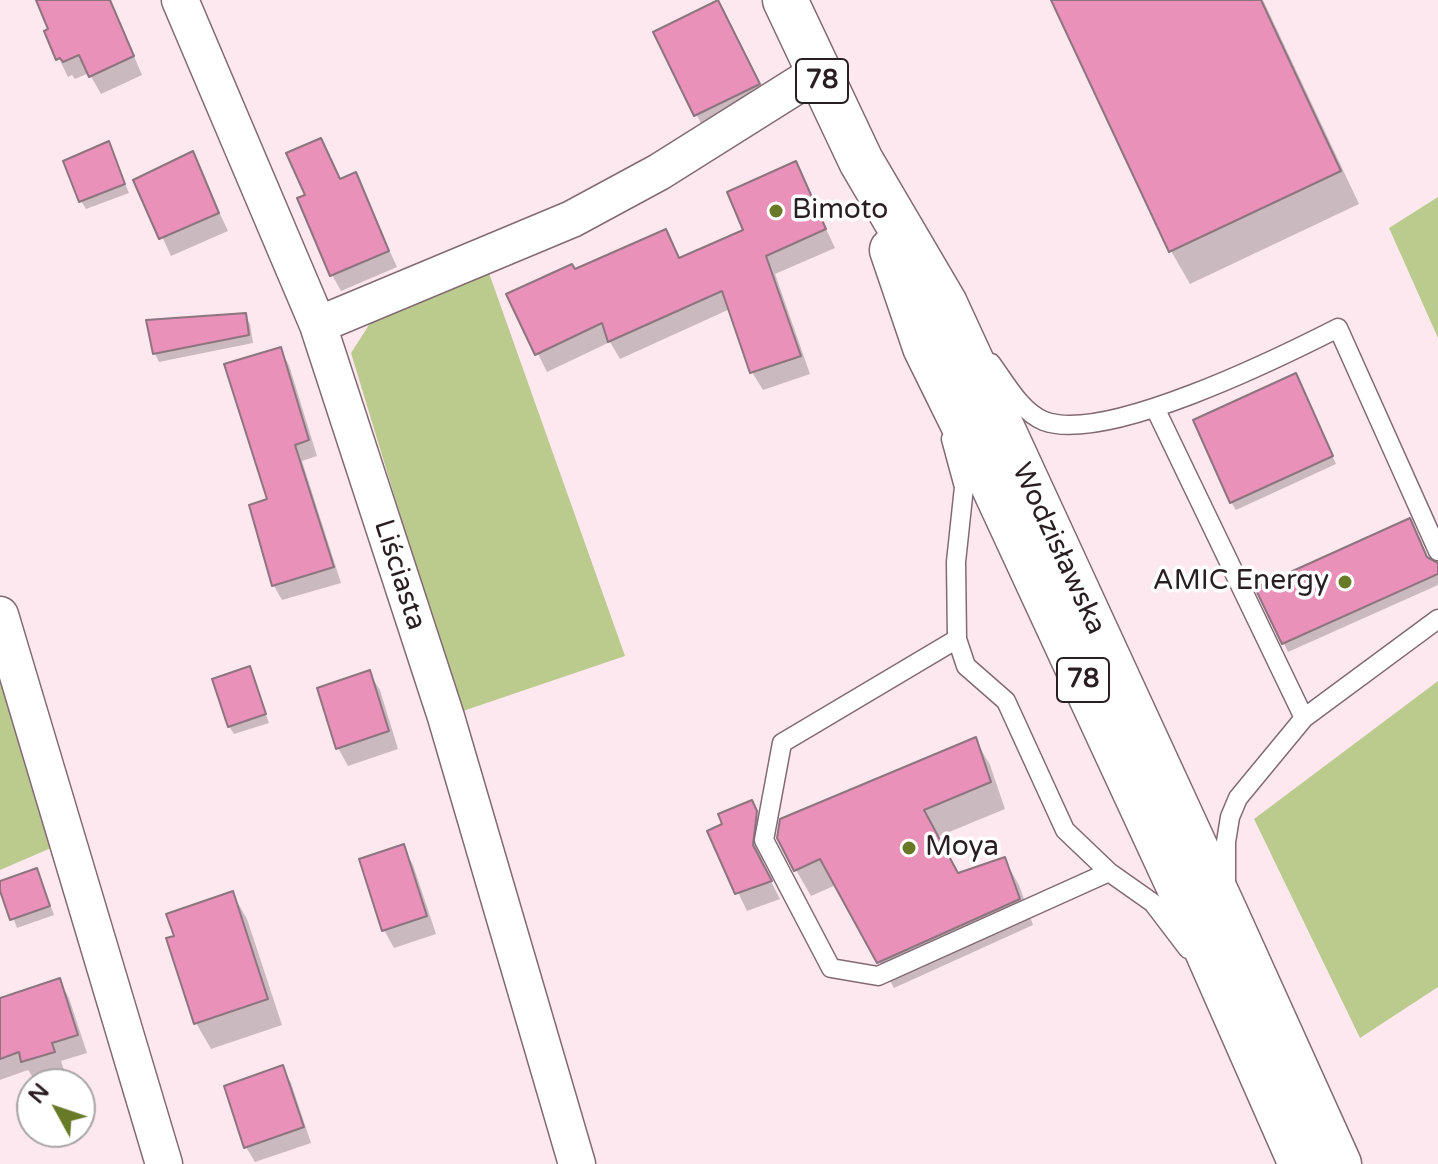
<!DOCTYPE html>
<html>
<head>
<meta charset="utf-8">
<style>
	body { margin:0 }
	#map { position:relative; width:1438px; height:1164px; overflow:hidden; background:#fee8f0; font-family:"Varela Round",sans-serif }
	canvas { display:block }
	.north { position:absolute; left:16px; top:1068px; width:80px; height:80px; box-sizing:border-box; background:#fff; border:2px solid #a9a5a7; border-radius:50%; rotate:310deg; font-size:22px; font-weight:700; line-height:32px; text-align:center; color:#291f23 }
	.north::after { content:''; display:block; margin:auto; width:28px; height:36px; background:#687928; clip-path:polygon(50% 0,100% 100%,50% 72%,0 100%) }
</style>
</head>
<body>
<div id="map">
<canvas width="1438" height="1164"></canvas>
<div class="north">N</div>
</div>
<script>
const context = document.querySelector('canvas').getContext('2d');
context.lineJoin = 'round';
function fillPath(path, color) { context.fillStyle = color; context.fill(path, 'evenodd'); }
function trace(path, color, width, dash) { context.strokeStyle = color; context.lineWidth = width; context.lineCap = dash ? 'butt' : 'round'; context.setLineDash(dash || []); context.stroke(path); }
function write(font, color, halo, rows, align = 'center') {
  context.font = font + ' "Varela Round",sans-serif'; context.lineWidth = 7; context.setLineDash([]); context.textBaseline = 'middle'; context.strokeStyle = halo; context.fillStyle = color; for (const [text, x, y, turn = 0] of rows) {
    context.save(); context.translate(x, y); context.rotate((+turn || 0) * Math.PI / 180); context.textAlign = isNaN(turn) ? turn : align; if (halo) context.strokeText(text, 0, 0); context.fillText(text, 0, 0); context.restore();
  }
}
fillPath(new Path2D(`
	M1438 197V338L1389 228Z
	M489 273 625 656 460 712 351 353 376 314Z
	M0 670 58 845 0 870Z
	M1438 681V987L1360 1038 1254 819Z`), '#bbcb8e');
fillPath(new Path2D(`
	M40 0H110L142 75 101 94 89 73 75 79 72 75 68 77 46 32 50 30Z
	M1053 0H1263L1359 204 1190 284 1171 251Z
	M728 20 768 102 706 133 655 33Z
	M320 140 341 181 355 175 397 267 341 291 332 275 307 196Z
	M108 144 129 193 86 209 81 201Z
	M192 154 228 231 171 256 136 180Z
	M795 163 835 248 775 274 810 374 763 390 752 372 730 309 620 359 610 342 547 372 509 295 574 271 666 231 680 260 745 231Z
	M245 315 250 324 253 343 159 362 155 354Z
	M280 350 289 365 317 456 302 461 341 583 282 600 274 586 251 506 269 500Z
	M1300 384 1336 464 1236 510 1231 502Z
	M1428 560 1438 564V585L1288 652 1257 589Z
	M249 668 269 723 234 734 229 726Z
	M369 673 380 690 398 749 348 766 338 748Z
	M975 739 990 765 1005 809 937 837 958 875 1004 859 1019 885 1033 925 894 988 836 885 811 896 796 870Z
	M751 803 766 831 762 864 780 899 747 911 709 832 725 825Z
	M403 847 413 865 436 934 394 948 384 930Z
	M41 879 54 915 17 928 0 883Z
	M232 893 247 919 282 1025 211 1049 196 1023 176 937Z
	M59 980 69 998 87 1053 61 1061 64 1070 34 1079 28 1070 0 1080V1000Z
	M282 1067 291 1083 311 1143 255 1162 246 1147Z`), '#0003');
const building = new Path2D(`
	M36 0H110L134 56 89 77 79 55 63 62 60 58 56 60 44 31 48 29Z
	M718 0 760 84 694 116 653 32Z
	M1051 0H1261L1341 171 1169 252Z
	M321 138 340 179 356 172 389 251 330 276 297 198 305 195 286 153Z
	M109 141 125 184 79 202 63 161Z
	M193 151 219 213 159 239 133 180Z
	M796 161 826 229 766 256 801 356 750 373 722 291 608 342 602 323 535 355 506 294 572 264 575 269 666 229 679 258 743 230 727 192Z
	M246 313 249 335 153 354 146 320Z
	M281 347 309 440 295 445 334 567 272 586 249 505 267 499 224 364Z
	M1296 373 1333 456 1230 503 1193 420Z
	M1410 518 1427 557 1438 563V574L1282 644 1255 588Z
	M250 666 266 714 228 727 212 679Z
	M370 670 389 731 336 749 317 688Z
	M976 737 991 782 924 810 958 873 1005 857 1020 899 877 963 820 859 794 871 777 838 780 819Z
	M752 800 757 811 753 845 772 881 735 894 707 831 722 824 718 814Z
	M404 844 427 916 382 931 359 859Z
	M37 868 50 906 10 920 0 891V881Z
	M233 891 268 999 194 1024 166 938 174 936 166 914Z
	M60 978 78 1035 52 1043 55 1052 21 1062 19 1052 0 1059V998Z
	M283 1065 304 1127 244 1148 224 1086Z`);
fillPath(building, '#e991b8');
trace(building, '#8d757f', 2);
const lane = new Path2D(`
	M991 363C1005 382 1021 412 1044 421 1105 444 1279 358 1338 328L1438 551
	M1155 408 1304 718
	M951 439 964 487 956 562 957 639 966 666 1006 701 1065 830 1109 872 1153 903 1188 949
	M957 639 782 743 764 840 831 968 878 976 1109 872
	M1226 887V842L1230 817 1238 798 1304 718 1438 619`);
const street = new Path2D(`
	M180 0 318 325 446 717 577 1164
	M318 325 572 219 659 172 818 72
	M0 615 164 1164`);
const primary = new Path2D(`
	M785 0 861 161 945 304 1226 914 1339 1164
	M892 250 925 347 991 481 1179 887 1301 1164`);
trace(lane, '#826a74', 21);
trace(street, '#826a74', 39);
trace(primary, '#826a74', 47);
trace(lane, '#fff', 18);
trace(street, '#fff', 36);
trace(primary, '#fff', 44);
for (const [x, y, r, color] of [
	[776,211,8,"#687928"],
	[1345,582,8,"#687928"],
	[909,848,8,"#687928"]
]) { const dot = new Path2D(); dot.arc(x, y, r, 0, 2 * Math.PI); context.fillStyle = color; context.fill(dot); trace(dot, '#fff', 3); }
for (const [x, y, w] of [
	[822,81,52],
	[1083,680,52]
]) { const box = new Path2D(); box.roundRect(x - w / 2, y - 22, w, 44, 6); context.fillStyle = '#fff'; context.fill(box); trace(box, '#291f23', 2); }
write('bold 26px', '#291f23', null, [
	["78",822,81],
	["78",1083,680]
]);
write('28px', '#291f23', '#fff', [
	["Bimoto",792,211],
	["AMIC Energy",1329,582,"right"],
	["Moya",925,848]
], 'left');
write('28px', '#291f23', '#fff', [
	["Wodzisławska",1058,549,65],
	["Liściasta",399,575,72]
]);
</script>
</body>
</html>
